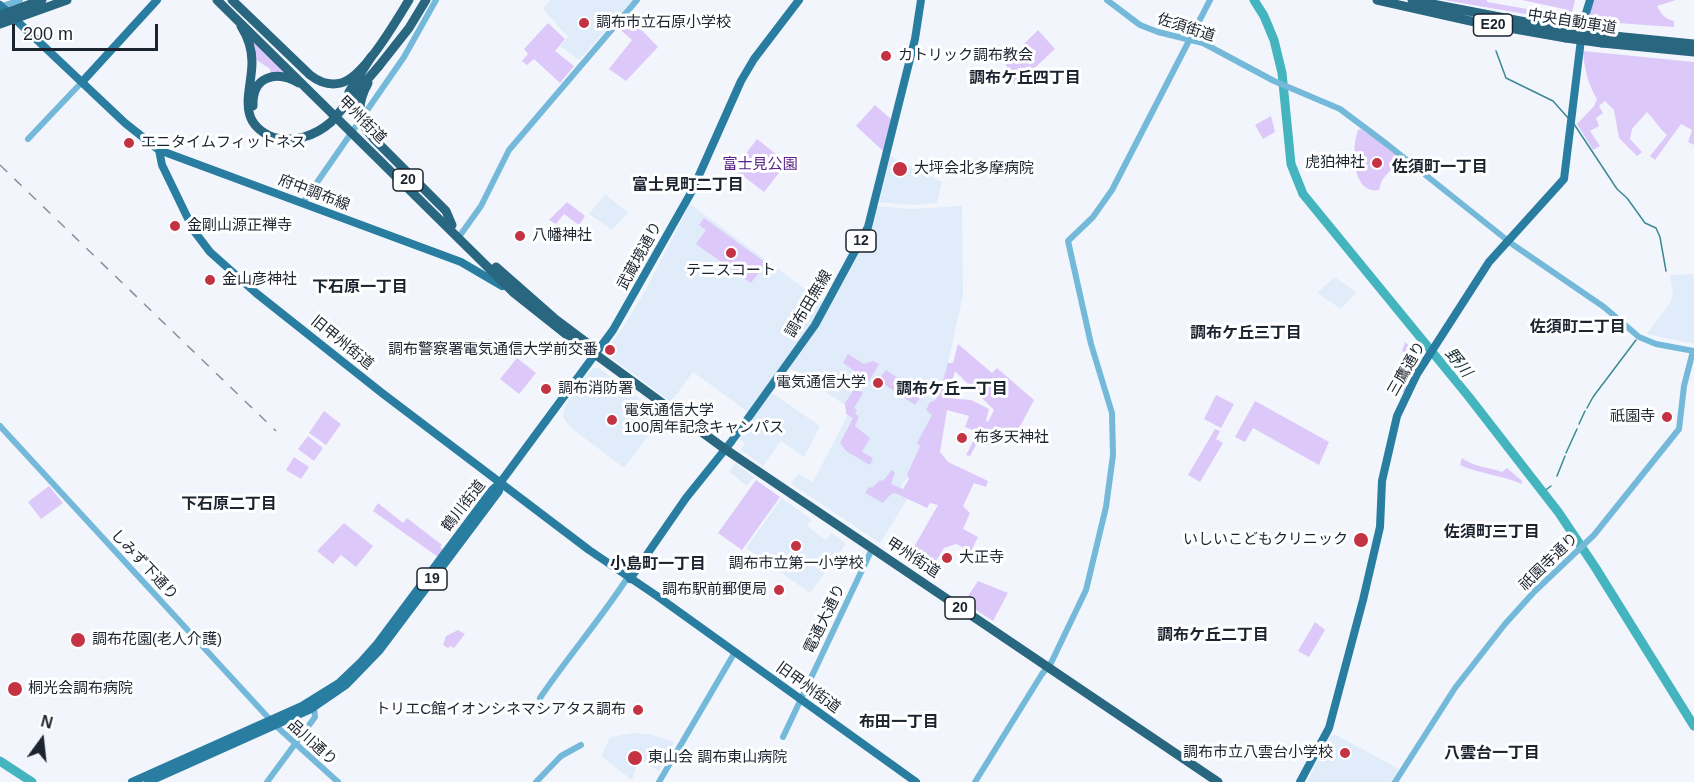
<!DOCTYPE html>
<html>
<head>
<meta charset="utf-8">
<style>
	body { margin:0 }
	#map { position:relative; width:1694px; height:782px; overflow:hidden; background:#f2f6fc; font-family:Arial,sans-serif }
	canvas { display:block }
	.north { position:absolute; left:12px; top:710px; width:60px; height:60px; -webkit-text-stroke:4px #fff; paint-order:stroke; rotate:15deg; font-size:16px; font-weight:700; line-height:24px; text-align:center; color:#1b242f }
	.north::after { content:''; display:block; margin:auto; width:21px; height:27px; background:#1b242f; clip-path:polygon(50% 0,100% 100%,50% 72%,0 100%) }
	.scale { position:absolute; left:12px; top:24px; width:146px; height:27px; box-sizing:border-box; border:3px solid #1b242f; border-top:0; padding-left:8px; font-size:18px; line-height:21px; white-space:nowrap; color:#1b242f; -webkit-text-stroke:4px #fff; paint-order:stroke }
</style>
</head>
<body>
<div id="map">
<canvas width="1694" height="782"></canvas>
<div class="north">N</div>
<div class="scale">200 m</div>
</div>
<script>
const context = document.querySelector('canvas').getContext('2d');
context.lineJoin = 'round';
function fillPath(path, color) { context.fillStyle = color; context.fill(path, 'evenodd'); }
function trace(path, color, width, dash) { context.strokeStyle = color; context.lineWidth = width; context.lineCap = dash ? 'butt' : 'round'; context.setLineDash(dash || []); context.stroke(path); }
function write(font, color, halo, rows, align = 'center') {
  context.font = font + ' Arial,"Noto Sans JP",sans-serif'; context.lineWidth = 6; context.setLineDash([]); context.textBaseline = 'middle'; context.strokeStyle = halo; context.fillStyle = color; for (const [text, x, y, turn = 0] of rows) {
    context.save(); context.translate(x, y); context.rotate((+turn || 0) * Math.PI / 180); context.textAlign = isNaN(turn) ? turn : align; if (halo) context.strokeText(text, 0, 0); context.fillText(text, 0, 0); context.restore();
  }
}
fillPath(new Path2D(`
	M550 0H633L579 60 560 46 568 37 543 9Z
	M889 155 942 182 937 203 914 205 877 202Z
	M605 194 628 213 612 230 589 214Z
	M690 204 828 306 844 279 871 227 876 206 910 209 962 206 963 295 929 450 912 468 899 491 898 495 908 498 880 543 791 484 798 474 813 482 851 409 783 364 748 412 693 372 671 402 611 357 617 348 611 344 624 326 646 289Z
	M1694 274V344L1647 334 1670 303 1673 294 1670 275Z
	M1335 277 1356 292 1341 309 1317 293Z
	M593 368H599L663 416 624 468 570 427 563 417 565 406Z
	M772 393 820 426 804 457 781 441 763 466 741 450 745 443 738 438Z
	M735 463 754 477 747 486 729 472Z
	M782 498 812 520 807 526 826 540 832 533 846 544 810 593 746 548Z
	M633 733 649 734 675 742 659 771 639 759 632 780 601 756 610 737Z
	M1336 735 1399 769 1391 782H1307L1330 736Z`), '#e0ecfa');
fillPath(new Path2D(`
	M1444 0H1487V2L1573 17 1572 22Z
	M1522 0H1575L1572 13 1565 12 1564 9Z
	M1593 0H1676L1657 6C1661 14 1665 19 1674 21V27L1588 21Z
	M626 14 658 47 626 81 609 69 632 40 617 27Z
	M548 23 565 39 555 51 574 66 560 83 534 59 527 65 522 61 528 54 524 49Z
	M1038 30 1055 49 1015 86 1005 63Z
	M251 38 289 75 271 74 270 69 254 58Z
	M1583 51 1694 62V145L1688 142 1692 130 1681 124 1655 160 1650 156 1667 135C1658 127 1654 119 1647 112L1632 129 1630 139 1642 152 1637 156 1619 138 1614 110 1605 101 1599 106 1603 113 1596 118 1599 126 1590 131 1600 146 1593 150 1577 124 1594 106 1597 99C1588 85 1584 67 1583 51Z
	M875 105 892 120 883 151 856 126Z
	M1271 116 1275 132 1263 139 1255 125Z
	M1361 129 1394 152 1400 159 1382 180 1379 190C1352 195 1351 149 1358 130Z
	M757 139 787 163 764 192 734 169Z
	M567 202 585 216 579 225 564 214 556 224 549 220Z
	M704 218 766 263 751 283 696 244 706 230 699 225Z
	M1405 342 1415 351 1407 387 1404 392 1402 391 1401 382 1407 355 1402 351Z
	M958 344 992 373 997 368 1034 400 1017 432 994 426 997 429 989 445H976L970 456 966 455 978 432 965 427 969 416 947 410 940 452 948 462 988 481 986 487 974 483 963 506 970 513 963 529 978 537 971 551 956 544 944 548 936 561 914 547 938 505 930 503 927 508 895 493 891 494 883 503 865 493 869 487 872 488 880 480 883 481 892 470 895 472 891 484 903 489 909 479 907 475 920 446 917 443 932 415 926 410 930 402 934 401 939 395 948 363H953ZM955 371 994 410 988 422 986 420 989 409 971 400 948 398Z
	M848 354 864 364 873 361 879 364 869 381 843 363Z
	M517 358 536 373 519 394 500 379Z
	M886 370 922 395 915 405 878 380Z
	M855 388 863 393 854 408 857 410 855 413 859 417 855 426 870 438 862 452 873 458 870 465 846 451 840 443 853 418 846 414 845 403Z
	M1216 395 1234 404 1221 428 1204 419Z
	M1255 401 1329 442 1319 465 1253 428 1245 442 1235 437Z
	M324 411 341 424 326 445 309 433Z
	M1215 429 1220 431 1216 439 1223 443 1200 482 1188 475Z
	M308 436 323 448 314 461 298 449Z
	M294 457 309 467 301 479 286 470Z
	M1462 458C1474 467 1488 467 1502 472L1507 468 1522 481V484C1502 475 1479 474 1460 465Z
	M756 480 780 497 742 550 718 533Z
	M49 486 63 503 41 519 28 502Z
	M378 503 403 523 407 518 442 545 440 547 444 550 438 557 373 511Z
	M344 523 373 546 356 567 341 555 333 564 317 551Z
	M978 581 1008 593 993 621 964 602Z
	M1315 622 1325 630 1309 657 1298 651Z
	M458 630 465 634 454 648 450 646 448 648 443 645 446 636Z`), '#ddc8fa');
trace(new Path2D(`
	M1496 51 1506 78 1553 101 1569 119
	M1574 124 1617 189 1627 198 1645 223 1656 228 1660 237 1666 271
	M1587 408 1593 397 1636 340
	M1579 424 1585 411
	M1566 453 1577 429
	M1557 476 1565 456
	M1543 492 1551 486`), '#388a94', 1.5);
trace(new Path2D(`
	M1254 0 1264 16 1274 40 1282 73 1291 164 1303 194 1469 397 1559 513 1595 567 1694 726
	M0 761 32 782`), '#44b5bf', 9);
trace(new Path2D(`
	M1107 0 1140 25 1158 32 1203 43 1274 81 1340 109 1388 145 1512 244 1604 307 1639 337 1656 344 1694 351
	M0 7 20 0
	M28 139 82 82
	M302 204 404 57 436 0
	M461 234 481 206 509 150 637 0
	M0 426 275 725 338 782
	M540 698C567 658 599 621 626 580L630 579
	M783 737 872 549
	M267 782 315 717 314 707
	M536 782 561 756 581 745
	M659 782 735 652
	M975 782 1042 674 1051 663 1086 590 1106 507 1113 455 1112 413 1091 344 1068 241 1093 217 1112 190 1210 0
	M1395 782 1455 688 1505 624 1534 592 1594 535 1679 429 1684 386 1693 351`), '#74b9d9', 6);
trace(new Path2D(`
	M0 5 125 123 159 150 461 262 502 286
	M82 82 157 0
	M159 150 162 165 194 231 210 252 256 293 382 393 589 550 657 596 916 782
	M630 579 686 498 731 442 815 325 868 227 915 39 921 0
	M132 782 302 706 339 683 361 662 377 644 492 490 500 483 613 330 692 191 741 81 754 59 799 0
	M148 782 311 709 346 685 379 651 499 491 500 483
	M1300 782 1329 728 1363 600 1380 527 1382 481 1397 416 1417 374 1489 262 1564 179 1583 23 1590 0`), '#287da0', 8);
trace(new Path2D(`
	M217 0 514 293 582 347 595 354 725 449 1218 782
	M232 0 310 75C319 82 329 86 341 83 364 77 396 21 409 0
	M1377 0 1475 22 1566 38
	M1412 0 1567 30
	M241 26C248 37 252 50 252 62 252 91 235 121 272 137
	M1604 35 1694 44
	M1602 43 1694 52
	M379 66 409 28 426 0
	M253 106C252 76 276 70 299 83
	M374 139 446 211 452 225
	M496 267 554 318 586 342 594 352`), '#296680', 9);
trace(new Path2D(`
	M0 165 276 431`), '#898f97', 1.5, [10, 10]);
trace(new Path2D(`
	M0 15 42 0
	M0 24 67 0
	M1567 30 1604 35
	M1566 38 1602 43
	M368 83C356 105 357 121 374 139
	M349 92 371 57
	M272 137C294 143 315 136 331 122L379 66`), '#296680', 9);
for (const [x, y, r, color] of [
	[584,23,6,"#c33343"],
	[886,56,6,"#c33343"],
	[129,143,6,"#c33343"],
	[1377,163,6,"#c33343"],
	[900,169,8,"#c33343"],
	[175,226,6,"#c33343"],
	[520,236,6,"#c33343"],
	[731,253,6,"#c33343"],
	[210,280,6,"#c33343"],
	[610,350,6,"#c33343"],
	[878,383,6,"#c33343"],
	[546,389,6,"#c33343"],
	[1667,417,6,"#c33343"],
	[612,420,6,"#c33343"],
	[962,438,6,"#c33343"],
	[1361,540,8,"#c33343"],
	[796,546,6,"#c33343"],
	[947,558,6,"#c33343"],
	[779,590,6,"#c33343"],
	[78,640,8,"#c33343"],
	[15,689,8,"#c33343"],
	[638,710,6,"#c33343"],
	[1345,753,6,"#c33343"],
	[635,758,8,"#c33343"]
]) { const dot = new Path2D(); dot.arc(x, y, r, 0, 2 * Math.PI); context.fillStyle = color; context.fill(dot); trace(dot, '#fff', 2); }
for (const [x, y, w] of [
	[1493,25,39],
	[408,180,30],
	[861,241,30],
	[432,579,30],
	[960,608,30]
]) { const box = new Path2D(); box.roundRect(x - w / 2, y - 11, w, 22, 4.5); context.fillStyle = '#fff'; context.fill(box); trace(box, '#1b242f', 1.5); }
write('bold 14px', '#1b242f', null, [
	["E20",1493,25],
	["20",408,180],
	["12",861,241],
	["19",432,579],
	["20",960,608]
]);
write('15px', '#1b242f', '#fff', [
	["中央自動車道",1572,22,9],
	["佐須街道",1186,28,18],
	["甲州街道",362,120,45],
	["府中調布線",314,193,21],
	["武蔵境通り",640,256,-61],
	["調布田無線",809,304,-59],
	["旧甲州街道",342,343,39],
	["三鷹通り",1407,369,-60],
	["鶴川街道",464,506,-52],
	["甲州街道",913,558,33],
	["祇園寺通り",1549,562,-44],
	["しみず下通り",144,565,47],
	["電通大通り",825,619,-64],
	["旧甲州街道",808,688,36],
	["品川通り",312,743,42]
]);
write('15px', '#1b242f', '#fff', [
	["調布市立石原小学校",596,23],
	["カトリック調布教会",898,56],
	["エニタイムフィットネス",141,143],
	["虎狛神社",1365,163,"right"],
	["大坪会北多摩病院",914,169],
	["金剛山源正禅寺",187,226],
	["八幡神社",532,236],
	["テニスコート",731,271,"center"],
	["金山彦神社",222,280],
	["調布警察署電気通信大学前交番",598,350,"right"],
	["電気通信大学",866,383,"right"],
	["調布消防署",558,389],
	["電気通信大学",624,411],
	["100周年記念キャンパス",624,428],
	["祇園寺",1655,417,"right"],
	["布多天神社",974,438],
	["いしいこどもクリニック",1348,540,"right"],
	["大正寺",959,558],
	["調布市立第一小学校",796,564,"center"],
	["調布駅前郵便局",767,590,"right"],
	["調布花園(老人介護)",92,640],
	["桐光会調布病院",28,689],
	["トリエC館イオンシネマシアタス調布",626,710,"right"],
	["調布市立八雲台小学校",1333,753,"right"],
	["東山会 調布東山病院",648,758]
], 'left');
write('15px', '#592487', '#fff', [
	["富士見公園",760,165]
]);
write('bold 16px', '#1b242f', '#fff', [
	["調布ケ丘四丁目",1025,79],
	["佐須町一丁目",1440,168],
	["富士見町二丁目",688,186],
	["下石原一丁目",360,288],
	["佐須町二丁目",1578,328],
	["調布ケ丘三丁目",1246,334],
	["調布ケ丘一丁目",952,390],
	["下石原二丁目",229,505],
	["佐須町三丁目",1492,533],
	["小島町一丁目",658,565],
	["調布ケ丘二丁目",1213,636],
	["布田一丁目",899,723],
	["八雲台一丁目",1492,754]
]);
write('italic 16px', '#162f32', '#fff', [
	["野川",1458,363,51]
]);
</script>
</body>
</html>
